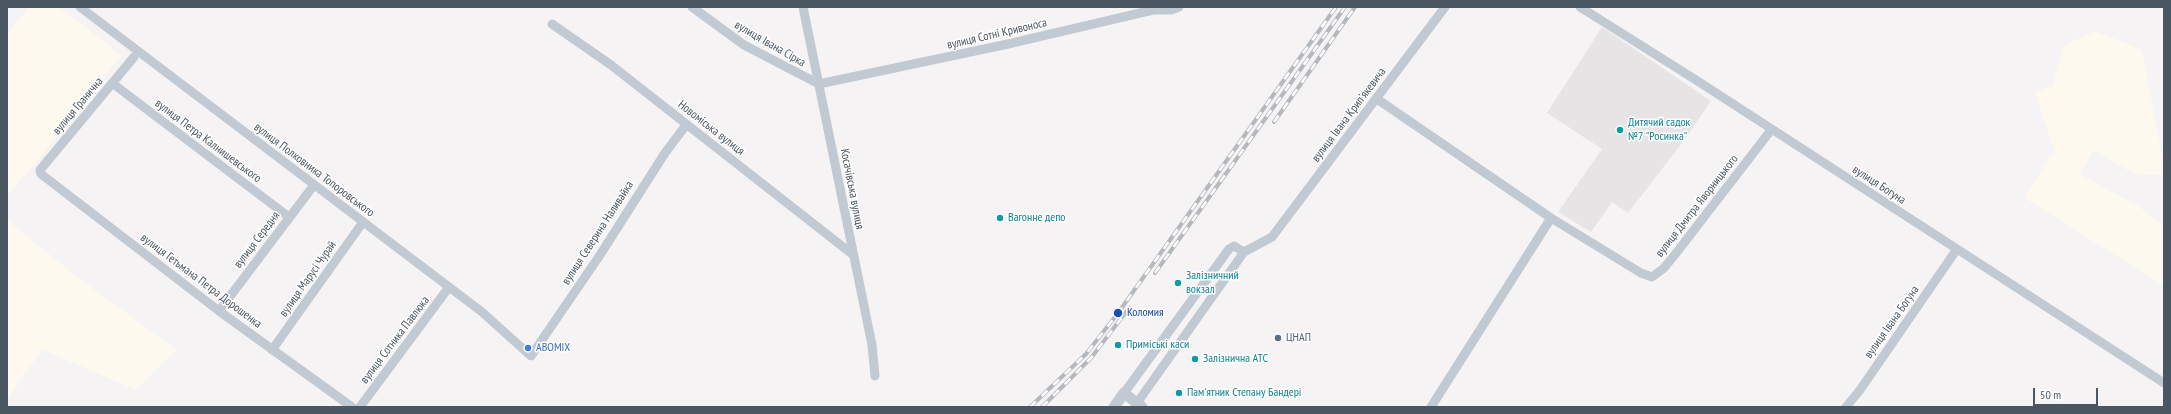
<!DOCTYPE html>
<html>
<head>
<meta charset="utf-8">
<style>
	body { margin:0 }
	#map { position:relative; width:2171px; height:414px; overflow:hidden; background:#f5f3f3; font-family:"PT Sans Narrow",sans-serif }
	canvas { display:block }
	.frame { position:absolute; inset:0; border:8px solid #4a5661; pointer-events:none }
	.scale { position:absolute; left:2033px; top:388px; width:65px; height:18px; box-sizing:border-box; border:2px solid #4a5661; border-top:0; padding-left:5px; font-size:12px; line-height:14px; white-space:nowrap; color:#4a5661; -webkit-text-stroke:3px #fff; paint-order:stroke }
</style>
</head>
<body>
<div id="map">
<canvas width="2171" height="414"></canvas>
<div class="frame"></div>
<div class="scale">50 m</div>
</div>
<script>
const context = document.querySelector('canvas').getContext('2d');
context.lineJoin = 'round';
function fillPath(path, color) { context.fillStyle = color; context.fill(path, 'evenodd'); }
function trace(path, color, width, dash) { context.strokeStyle = color; context.lineWidth = width; context.lineCap = dash ? 'butt' : 'round'; context.setLineDash(dash || []); context.stroke(path); }
function write(font, color, halo, rows, align = 'center') {
  context.font = font + ' "PT Sans Narrow",sans-serif'; context.lineWidth = 3; context.setLineDash([]); context.textBaseline = 'middle'; context.strokeStyle = halo; context.fillStyle = color; for (const [text, x, y, turn = 0] of rows) {
    context.save(); context.translate(x, y); context.rotate((+turn || 0) * Math.PI / 180); context.textAlign = isNaN(turn) ? turn : align; if (halo) context.strokeText(text, 0, 0); context.fillText(text, 0, 0); context.restore();
  }
}
fillPath(new Path2D(`
	M29 7H59L121 55 29 171 7 195V35Z
	M2095 31 2142 50 2164 165V175L2134 174 2094 150 2080 174 2138 206 2164 226V286L2025 198 2049 157 2055 153 2035 92 2053 85 2063 46Z
	M7 220 77 277 177 350 135 390 42 349 7 401Z`), '#fdf9ef');
fillPath(new Path2D(`
	M1602 27 1711 101 1682 143 1628 213 1612 202 1591 232 1558 212 1602 149 1547 113Z`), '#e6e4e5');
trace(new Path2D(`
	M80 7 482 312 531 356 600 255 665 153 686 125
	M692 7 744 45 819 84
	M803 7 872 345 875 376
	M1580 7 1696 80 2164 383
	M552 24 611 65 852 254
	M134 57 40 170 41 174 219 311 352 407
	M112 83 289 217
	M819 84 1008 44 1153 10H1171L1179 7
	M1377 99 1551 218 1641 273 1652 277 1664 268 1677 252 1771 130
	M219 311 314 185
	M272 350 363 222
	M1124 393 1229 249 1234 246 1244 252
	M1137 403 1244 252 1272 237 1445 7
	M360 407 449 287
	M1431 407 1551 218
	M1846 407 1860 390 1957 249`), '#c1cad2', 9);
trace(new Path2D(`
	M1114 407 1124 393 1142 407`), '#c1cad2', 11);
const rail = new Path2D(`
	M1274 122 1355 7
	M1155 273 1345 7
	M1030 407 1086 354 1118 313 1336 7
	M1042 407 1091 358 1129 308`);
trace(rail, '#b5b8bd', 4);
trace(rail, '#fff', 2.5, [8]);
for (const [x, y, r, color] of [
	[1620,130,4,"#0f9aa8"],
	[1000,218,4,"#0f9aa8"],
	[1178,283,4,"#0f9aa8"],
	[1118,313,5,"#1a4fb4"],
	[1278,338,4,"#5c6f8a"],
	[1118,345,4,"#0f9aa8"],
	[528,348,4,"#3f7fe0"],
	[1195,359,4,"#0f9aa8"],
	[1179,393,4,"#0f9aa8"]
]) { const dot = new Path2D(); dot.arc(x, y, r, 0, 2 * Math.PI); context.fillStyle = color; context.fill(dot); trace(dot, '#fff', 1.5); }
write('12px', '#4a5661', '#fff', [
	["вулиця Сотні Кривоноса",997,34,-13],
	["вулиця Івана Сірка",770,44,30],
	["вулиця Гранична",78,106,-50],
	["вулиця Івана Крипʼякевича",1349,115,-53],
	["Новоміська вулиця",711,128,38],
	["вулиця Петра Калнишевського",208,141,37],
	["вулиця Полковника Топоровського",314,170,37],
	["вулиця Богуна",1879,185,33],
	["Косачівська вулиця",852,189,79],
	["вулиця Дмитра Яворницького",1697,206,-52],
	["вулиця Северина Наливайка",598,233,-57],
	["вулиця Середня",257,240,-53],
	["вулиця Марусі Чурай",308,279,-55],
	["вулиця Гетьмана Петра Дорошенка",201,281,37],
	["вулиця Івана Богуна",1892,322,-55],
	["вулиця Сотника Павлюка",395,340,-53]
]);
write('12px', '#0d838f', '#fff', [
	["Дитячий садок",1628,123],
	["№7 \"Росинка\"",1628,137],
	["Вагонне депо",1008,218],
	["Залізничний",1186,276],
	["вокзал",1186,290],
	["Приміські каси",1126,345],
	["Залізнична АТС",1203,359],
	["Пам'ятник Степану Бандері",1187,393]
], 'left');
write('12px', '#164399', '#fff', [
	["Коломия",1127,313]
], 'left');
write('12px', '#4e5e75', '#fff', [
	["ЦНАП",1286,338]
], 'left');
write('12px', '#366cbe', '#fff', [
	["ABOMIX",536,348]
], 'left');
</script>
</body>
</html>
